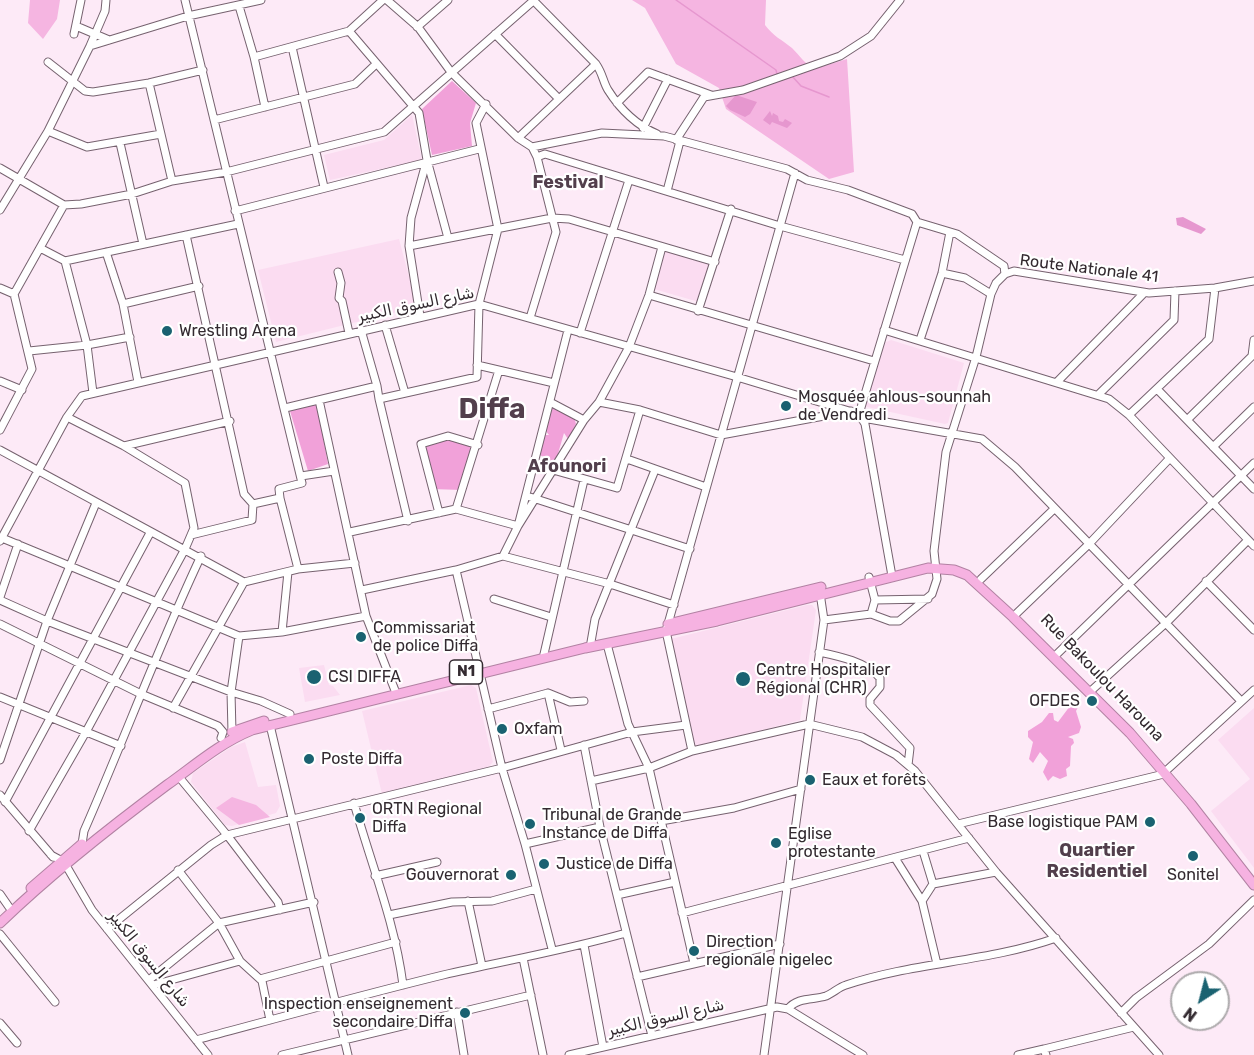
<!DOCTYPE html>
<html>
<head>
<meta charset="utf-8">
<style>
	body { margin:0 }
	#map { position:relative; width:1254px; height:1055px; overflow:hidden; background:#fdeaf7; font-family:Rubik,sans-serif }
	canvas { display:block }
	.north { position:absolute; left:1170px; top:971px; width:60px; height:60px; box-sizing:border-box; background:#fff; border:2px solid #adaaac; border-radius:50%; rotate:216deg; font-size:16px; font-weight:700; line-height:24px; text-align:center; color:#332a30 }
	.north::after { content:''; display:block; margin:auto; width:21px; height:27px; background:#1a6271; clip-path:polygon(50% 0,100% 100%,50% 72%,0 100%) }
</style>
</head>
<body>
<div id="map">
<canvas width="1254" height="1055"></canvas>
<div class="north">N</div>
</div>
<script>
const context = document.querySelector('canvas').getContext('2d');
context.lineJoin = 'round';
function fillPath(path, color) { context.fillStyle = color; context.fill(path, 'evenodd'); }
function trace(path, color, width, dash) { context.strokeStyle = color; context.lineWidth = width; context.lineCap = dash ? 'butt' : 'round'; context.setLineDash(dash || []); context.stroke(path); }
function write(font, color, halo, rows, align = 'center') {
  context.font = font + ' Rubik,"Noto Sans Arabic",sans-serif'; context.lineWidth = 4.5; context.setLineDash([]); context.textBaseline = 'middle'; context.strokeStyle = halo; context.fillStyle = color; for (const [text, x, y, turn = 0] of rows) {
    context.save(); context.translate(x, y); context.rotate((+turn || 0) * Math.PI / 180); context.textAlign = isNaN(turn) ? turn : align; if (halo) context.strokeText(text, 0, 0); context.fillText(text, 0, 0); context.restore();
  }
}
fillPath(new Path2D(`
	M412 115 422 160 330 180 324 155 384 140Z
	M399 239 417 307 276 342 258 270Z
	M665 249 711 262 699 302 654 289Z
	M891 340 964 363 948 423 945 424 863 406 884 343Z
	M807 605H812L816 610 800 720 695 748 671 639Z
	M324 665 329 685 333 686 340 695 305 702 299 668Z
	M471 685 476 688 493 762 488 767 382 794 362 711Z
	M1254 708V868L1211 811 1250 779 1218 740Z
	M245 742 258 787 276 785 280 806 276 813 232 826 225 825 191 782 193 773 231 747Z`), '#fbdcf1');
fillPath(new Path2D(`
	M30 0H60L57 19 43 39 28 23Z
	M632 0H766L765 25C773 36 782 40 792 48 800 56 804 63 814 69L847 59 854 172 829 179 726 109 719 88 676 64 645 8Z
	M232 797 256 805 270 817 239 825 216 808Z`), '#f5b5e1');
fillPath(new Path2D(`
	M452 81 476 103 470 123 472 146 432 155 422 109Z
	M317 404 328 464 308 471 290 411Z
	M551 407 574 417 576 424 568 439 564 433 555 464 550 465 549 460 538 454 544 435H549L545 430Z
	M449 437 477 446 462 490 431 489 422 444Z
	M1079 705 1076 711 1081 727 1079 733 1068 737 1073 739 1074 743 1071 746 1070 766 1066 769 1067 776 1060 779 1053 776 1048 781 1043 772 1048 761 1040 752 1033 763 1029 759 1033 742 1028 737V731L1042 722 1049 713H1053L1054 720 1058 722 1070 706Z`), '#f1a1d9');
fillPath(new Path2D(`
	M736 95 757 102 750 114 745 117 730 110 726 106Z
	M770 111 772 116 773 113 778 116 779 121 783 122 785 119 792 123 787 128 772 122 770 125 763 120Z
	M1183 217 1206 229 1201 234 1177 225 1176 218Z`), '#e697cf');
trace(new Path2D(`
	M676 0 776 70 777 74
	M792 76 801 86 829 97`), '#e697cf', 1.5);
const minor = new Path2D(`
	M185 0 302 483 279 489 280 498 253 504 252 520 191 535
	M387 0 418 27 451 72 518 138 532 147 537 157 556 232 530 318
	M533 0 596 64C603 74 603 82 608 90 620 109 636 125 657 134
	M239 6 254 57 265 107
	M76 26 109 40
	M417 27 448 0
	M349 31 419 113 427 160 448 238
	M74 34 81 0
	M495 34 558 98
	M90 46 105 11 106 0
	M292 47 324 187
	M254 57 349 31 383 0
	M48 62 85 91 93 92 149 83 203 70
	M149 83 172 181
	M617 103 648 72 711 95
	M214 120 355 84 375 65
	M643 128 668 79
	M48 131 87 147 161 134
	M518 138 596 64
	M676 140 704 97 743 90 840 56 871 36 900 0
	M120 143 143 244
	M532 147 602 133 664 136 787 169 807 180 848 190 912 214 917 222 859 414
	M537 157 545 154 780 226 905 260
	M0 168 64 205 81 204 132 194 172 181 226 172 384 132 533 1
	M795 173 666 631 692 751 809 724 862 737 896 755 915 771 996 872 1159 1055
	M667 191 680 141
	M0 210 48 131 90 46 188 16 261 0
	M235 211 479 149
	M917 222 957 234 1004 266 1005 274
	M186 235 244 494 253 504
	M409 246 552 218 569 219 715 262
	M40 248 65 261 238 224
	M106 252 123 304 138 382
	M65 261 87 345 93 393
	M338 272 341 283 339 298 342 301 349 333
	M942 273 965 278 991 294
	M0 288 14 294
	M649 295 874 361
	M123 304 199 286
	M698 311 731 209
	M420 316 409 246 411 218 426 163
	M385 325 405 393
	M361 330 377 386
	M884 330 1109 399 1129 415 1254 546
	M580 333 629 180
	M920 340 942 273 950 232
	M29 351 87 345 130 337
	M477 365 554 383
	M0 381 22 390
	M1057 382 1144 293
	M1157 389 1254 489
	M1099 394 1174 320 1175 291
	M379 399 408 521
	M319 400 366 616 396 693
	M550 402 584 420
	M599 402 640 410 721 435 851 411
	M285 408 377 386 379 399 477 377 479 304 498 229 476 123 486 104
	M1129 415 1209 339 1215 288
	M863 418 982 439 1015 467 1241 701
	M1187 420 1252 356 1254 340
	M0 430 32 369 14 294 64 205
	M124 446 230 421
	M1213 447 1254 407
	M0 450 244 582
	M627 459 706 487
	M532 467 553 470 617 488 640 410
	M301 476 334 471
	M530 497 690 549
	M280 498 298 569
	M456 509 499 370
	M439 513 421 444 448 436 478 445
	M350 532 456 509 518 526 584 420 599 402 629 347 649 295 662 247
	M2 538 239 636 282 632 366 616
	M0 541 67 417 82 396 479 304 737 377 859 414 865 424 892 576
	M503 556 518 526 568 330
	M456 570 502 768 525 844 552 949
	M869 577 875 600 928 599
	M981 579 1054 509
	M1206 581 1254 630
	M362 590 456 570 503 556 610 584 674 605
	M0 597 18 544
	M494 599 551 617
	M0 600 47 621 231 692 261 701 290 714
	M875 600 871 614 890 621H899L932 594 937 579 934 551 946 452 976 357 991 294 996 283 1005 274 1014 271 1149 293 1215 288 1254 281
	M1017 613 1089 544 1170 458
	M824 620 871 614
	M0 624 141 694 218 726 223 732 221 738
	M282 632 288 572
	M591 642 595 619 655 470
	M607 644 628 724 649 768 694 963
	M819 652C838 656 867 662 880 678V687L870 699V705L910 748 908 765
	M544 654 584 480
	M1057 654 1254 463
	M1093 689 1167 622 1248 540
	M548 693 570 702 584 701
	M0 697 121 746
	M173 708 244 582 298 569 355 563
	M488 709 548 693 561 750
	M270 725 348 1055
	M232 732 231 692 239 636
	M584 745 600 827 652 1036
	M0 760 47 621 96 503
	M1168 769 1254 690
	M179 777 227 835 278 902 280 910
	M591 781 649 768 692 751
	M0 795 53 857
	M5 802 150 533
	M354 803C371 864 395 922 403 985
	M661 821 734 808 801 789
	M958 824 1164 774
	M29 831 87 730 185 549 194 528 185 483 124 446 67 417
	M82 844 84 831C124 740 158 647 201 556
	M525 844 600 827
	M923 851 933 884 996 872
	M51 855 64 862 92 910 208 1055
	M895 858 922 901 933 884
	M178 870 219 923 240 961 262 981 270 1020
	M375 876 437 862
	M0 894 9 907
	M617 895 675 882
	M468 901 482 966
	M922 901 937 964
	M682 913 969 838
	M389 915 452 902 492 901 536 889
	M107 929 211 845 227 835 502 768 632 732 686 725
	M0 934 55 1002
	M584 945 603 1047
	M523 958 543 1055
	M637 977 780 944
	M260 979 396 942
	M149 980 219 923 314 902
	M153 985 240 961
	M788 1009C797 997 814 1000 826 996 833 993 839 987 846 985 914 962 988 962 1056 938
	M457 1012 464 1055
	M1121 1013 1136 998 1209 944 1254 900
	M0 1023 17 1043
	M196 1040C278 1018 361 995 443 975 504 961 566 950 626 933
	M282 1055 531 995
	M569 1055 777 1007 788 1009 863 1055
	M764 1055 824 620 820 593
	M1018 1055 1044 1049
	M1046 1055 1044 1049 1134 1027`);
const highway = new Path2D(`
	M668 624 821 587
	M232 732 264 721
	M31 888 82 844
	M0 923C52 873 109 828 167 785 195 765 220 743 252 730L585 648 717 621 928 568 954 570 967 575 1013 617 1130 733 1191 804 1254 885`);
trace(minor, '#76626f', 9);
trace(highway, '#b282a3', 11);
trace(minor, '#fff', 7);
trace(highway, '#f6b2e1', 9);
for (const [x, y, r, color] of [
	[167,331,6,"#1a6271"],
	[786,406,6,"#1a6271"],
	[361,637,6,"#1a6271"],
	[314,677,8,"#1a6271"],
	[743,679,8,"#1a6271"],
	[1092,701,6,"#1a6271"],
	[502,729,6,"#1a6271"],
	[309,759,6,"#1a6271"],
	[810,780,6,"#1a6271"],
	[360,818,6,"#1a6271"],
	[1150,822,6,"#1a6271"],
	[530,824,6,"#1a6271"],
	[776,843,6,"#1a6271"],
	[1193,856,6,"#1a6271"],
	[544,864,6,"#1a6271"],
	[511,875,6,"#1a6271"],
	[694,951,6,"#1a6271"],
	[465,1013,6,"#1a6271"]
]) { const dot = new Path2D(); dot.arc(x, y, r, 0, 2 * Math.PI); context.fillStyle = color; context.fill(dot); trace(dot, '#fff', 2); }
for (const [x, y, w] of [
	[466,672,33]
]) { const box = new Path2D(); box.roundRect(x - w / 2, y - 12, w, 24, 4.5); context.fillStyle = '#fff'; context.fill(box); trace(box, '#332a30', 1.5); }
write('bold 15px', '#332a30', null, [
	["N1",466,672]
]);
write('16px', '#332a30', '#fff', [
	["Route Nationale 41",1089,269,7],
	["شارع السوق الكبير",416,305,-12],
	["Rue Bakoulou Harouna",1102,678,46],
	["شارع السوق الكبير",149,959,51],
	["شارع السوق الكبير",666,1018,-13]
]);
write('16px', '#332a30', '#fff', [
	["Wrestling Arena",179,331],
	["Mosquée ahlous-sounnah",798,397],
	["de Vendredi",798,415],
	["Commissariat",373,628],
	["de police Diffa",373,646],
	["Centre Hospitalier",756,670],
	["Régional (CHR)",756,688],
	["CSI DIFFA",328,677],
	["OFDES",1080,701,"right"],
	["Oxfam",514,729],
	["Poste Diffa",321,759],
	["Eaux et forêts",822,780],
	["ORTN Regional",372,809],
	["Diffa",372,827],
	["Tribunal de Grande",542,815],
	["Instance de Diffa",542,833],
	["Base logistique PAM",1138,822,"right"],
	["Eglise",788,834],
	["protestante",788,852],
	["Justice de Diffa",556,864],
	["Gouvernorat",499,875,"right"],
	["Sonitel",1193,875,"center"],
	["Direction",706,942],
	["regionale nigelec",706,960],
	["Inspection enseignement",453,1004,"right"],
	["secondaire Diffa",453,1022,"right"]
], 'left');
write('bold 18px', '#523f4c', '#fff', [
	["Festival",568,183],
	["Afounori",567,467],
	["Quartier",1097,851],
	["Residentiel",1097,872]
]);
write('bold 28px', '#523f4c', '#fff', [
	["Diffa",492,410]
]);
</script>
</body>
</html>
